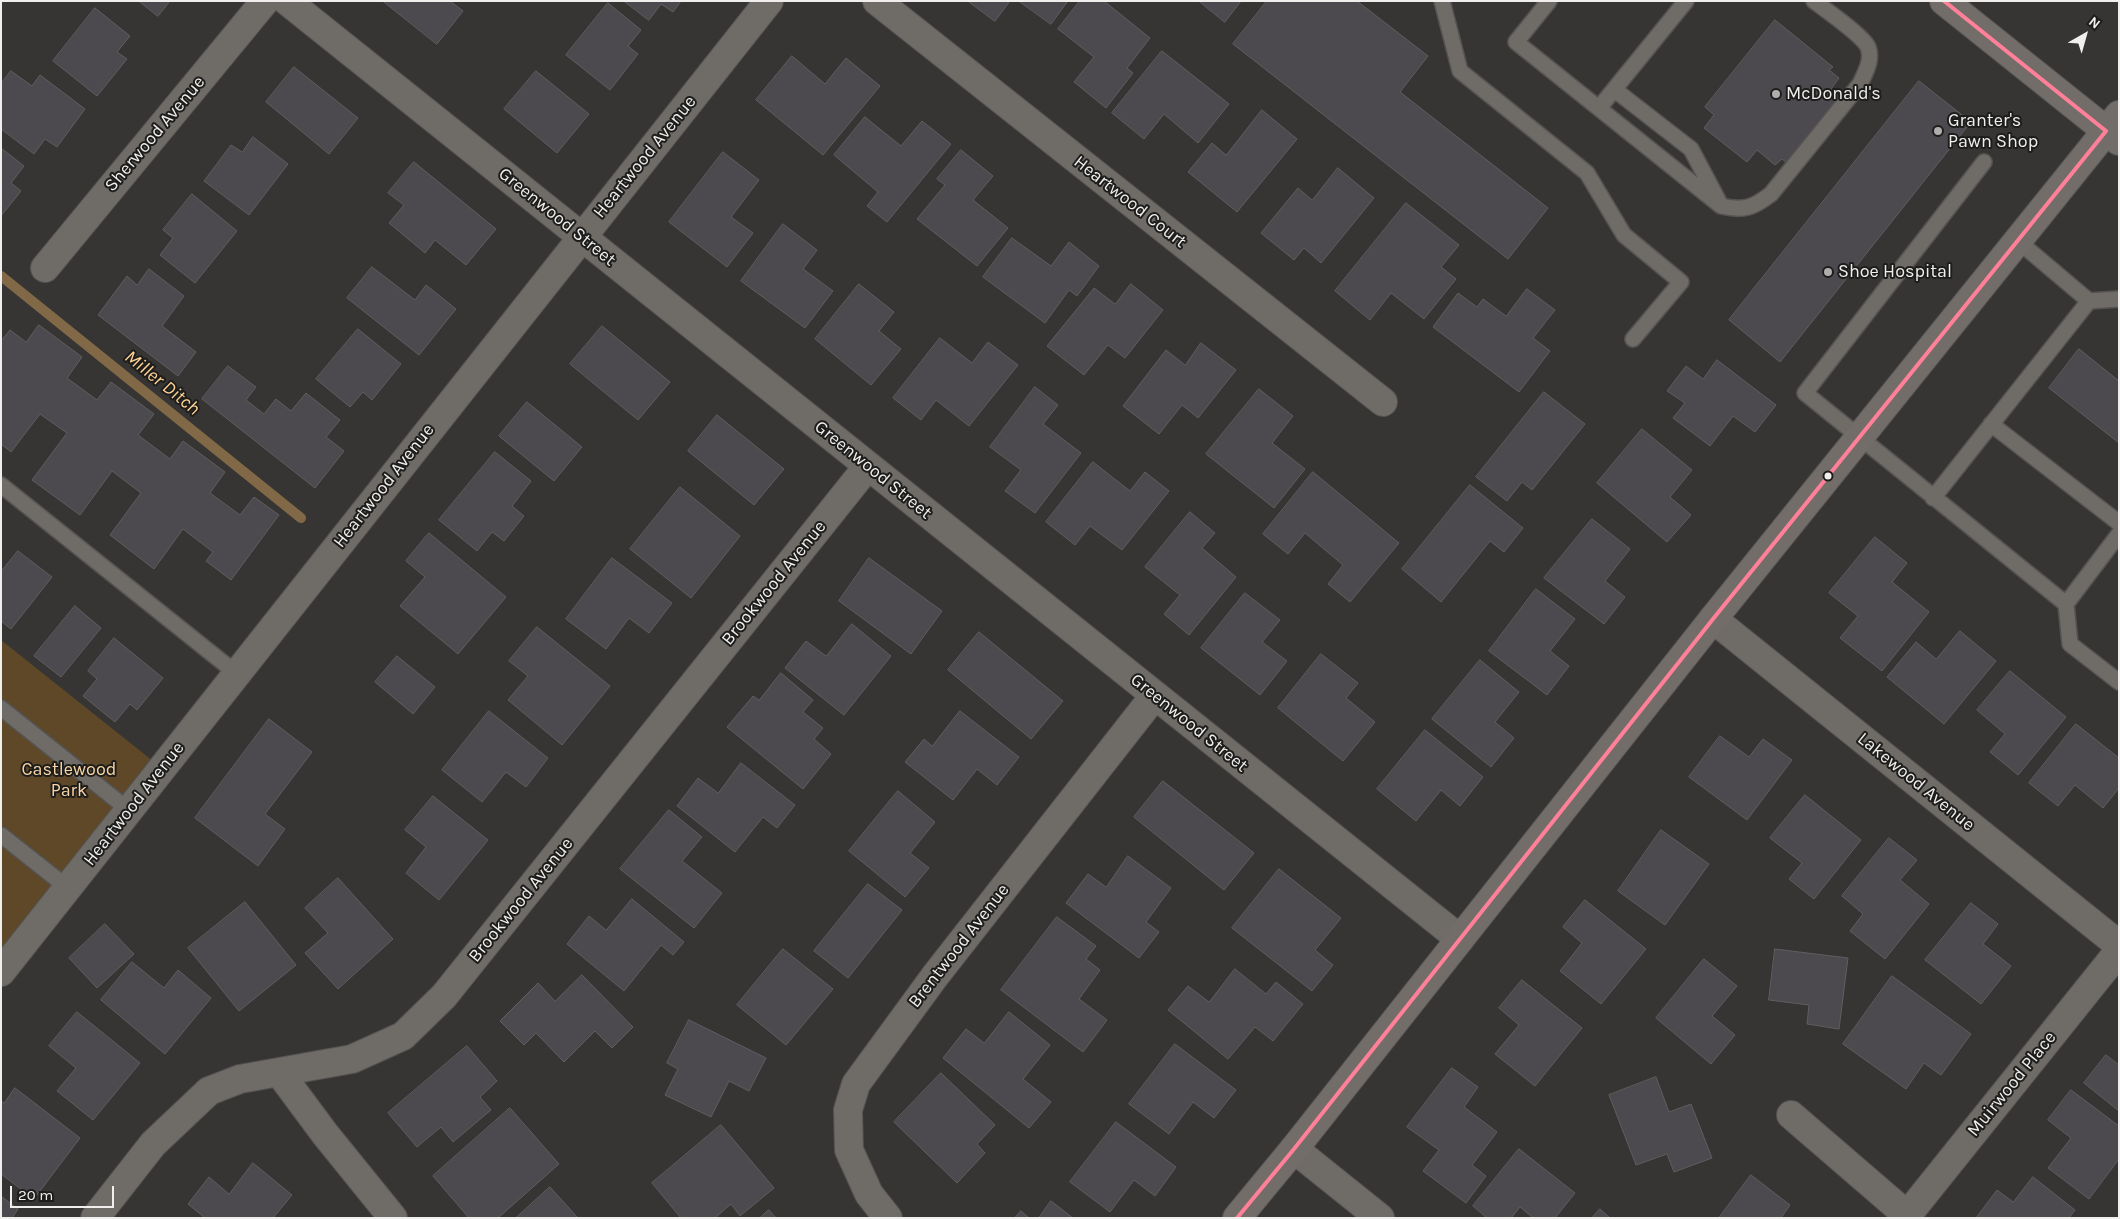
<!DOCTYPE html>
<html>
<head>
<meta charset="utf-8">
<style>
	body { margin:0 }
	#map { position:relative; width:2120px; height:1219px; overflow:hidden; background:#363534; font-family:Karla,sans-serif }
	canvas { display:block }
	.frame { position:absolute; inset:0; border:2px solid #f0efed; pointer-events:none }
	.north { position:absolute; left:2060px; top:10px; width:50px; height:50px; -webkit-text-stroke:4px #1d1d1c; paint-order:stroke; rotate:38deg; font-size:14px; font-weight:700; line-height:20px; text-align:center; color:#f0efed }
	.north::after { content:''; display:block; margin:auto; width:18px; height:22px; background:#f0efed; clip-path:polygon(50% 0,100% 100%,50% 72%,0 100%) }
	.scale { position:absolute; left:10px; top:1186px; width:104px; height:22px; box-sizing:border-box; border:2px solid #f0efed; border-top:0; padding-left:6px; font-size:15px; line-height:18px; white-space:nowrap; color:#f0efed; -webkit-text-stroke:4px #1d1d1c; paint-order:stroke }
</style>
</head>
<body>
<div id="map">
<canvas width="2120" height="1219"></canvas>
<div class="frame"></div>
<div class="north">N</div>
<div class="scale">20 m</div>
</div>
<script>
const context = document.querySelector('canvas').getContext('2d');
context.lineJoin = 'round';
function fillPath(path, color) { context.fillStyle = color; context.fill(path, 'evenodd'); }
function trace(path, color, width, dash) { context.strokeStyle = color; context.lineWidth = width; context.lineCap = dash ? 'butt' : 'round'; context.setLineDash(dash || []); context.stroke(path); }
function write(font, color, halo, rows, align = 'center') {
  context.font = font + ' Karla,sans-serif'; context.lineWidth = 4; context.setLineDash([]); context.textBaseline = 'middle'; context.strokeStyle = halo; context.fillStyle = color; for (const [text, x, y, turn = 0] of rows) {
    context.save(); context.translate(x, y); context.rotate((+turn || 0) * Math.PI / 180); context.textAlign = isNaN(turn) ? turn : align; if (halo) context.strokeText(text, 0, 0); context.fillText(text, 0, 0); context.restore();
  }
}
fillPath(new Path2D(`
	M1 640 163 769 1 972Z`), '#5e4828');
trace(new Path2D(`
	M1 276 301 518`), '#816846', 10);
const building = new Path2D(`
	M139 1H170L158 16Z
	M383 1H450L463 11 437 44Z
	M624 1H681L673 12 661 4 649 20Z
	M968 1H1010L995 21Z
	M1019 1H1068L1051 24Z
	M1080 1H1104L1150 38 1127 68 1133 73 1106 108 1074 82 1094 57 1058 29Z
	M1199 1H1241L1225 22Z
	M1267 1H1357L1428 56 1400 92 1548 208 1508 259 1233 44Z
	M608 3 641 30 628 46 638 54 610 90 566 55Z
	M95 8 130 36 117 52 127 59 97 96 53 61Z
	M1775 20 1833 67 1829 70 1839 78 1831 89 1843 99 1791 166 1782 159 1775 165 1757 150 1747 162 1704 128 1714 115 1705 107Z
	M1162 51 1229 104 1198 143 1164 114 1144 139 1112 113Z
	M792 56 825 84 846 58 880 86 823 155 756 100Z
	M294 67 358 118 329 154 266 102Z
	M11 71 32 86 40 75 85 109 57 147 45 139 34 154 1 129V84Z
	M536 71 589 114 557 153 504 109Z
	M1919 81 1971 122 1780 362 1729 320Z
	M1262 110 1297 139 1237 212 1188 172 1212 143 1226 155Z
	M865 117 901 146 922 121 951 144 887 222 867 206 878 192 834 155Z
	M253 137 288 164 249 215 204 181 231 145 242 152Z
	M1 148 24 166 11 183 21 191 1 216Z
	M961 150 993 176 973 200 1008 228 977 266 917 219 945 185 937 179Z
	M723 152 759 180 731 217 753 233 727 267 669 222Z
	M414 162 496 229 466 265 435 240 425 253 389 223 404 205 388 193Z
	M1338 168 1374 198 1321 263 1304 248 1294 260 1261 233 1298 188 1312 200Z
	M192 194 237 231 195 283 160 255 173 238 163 230Z
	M1406 203 1459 245 1441 267 1456 279 1424 319 1391 293 1370 320 1335 291Z
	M783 224 817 250 803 269 833 291 805 328 741 281Z
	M1012 238 1051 266 1069 242 1099 266 1077 296 1069 290 1045 323 983 277Z
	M372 267 415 300 426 285 456 309 419 355 347 298Z
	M149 269 184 296 162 326 196 352 178 376 98 315 127 276 137 285Z
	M859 284 894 312 879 331 901 349 871 385 815 339Z
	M1131 284 1163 310 1125 358 1108 345 1084 375 1047 346 1094 288 1115 304Z
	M1527 289 1555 310 1533 338 1550 351 1519 392 1433 327 1458 293 1477 307 1483 299 1506 316Z
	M39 325 82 357 67 378 97 400 111 382 154 414 138 435 170 459 183 441 225 472 210 493 240 515 254 497 279 515 231 580 206 561 213 552 183 529 154 569 110 535 141 493 112 471 80 515 32 480 67 433 40 414 11 452 1 444V341L10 330 26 342Z
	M602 326 670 382 638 420 570 364Z
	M358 329 401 364 372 400 363 392 350 407 316 379Z
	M940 338 972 363 988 342 1018 365 969 426 936 400 921 420 893 398Z
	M1201 343 1236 370 1198 418 1182 405 1159 434 1123 406 1166 350 1185 365Z
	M2079 349 2119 381V443L2049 388Z
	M1717 360 1776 405 1755 432 1733 416 1710 446 1673 418 1685 403 1667 391 1686 366 1703 379Z
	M228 366 256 387 246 400 264 414 276 399 291 411 306 393 340 420 326 437 344 451 315 488 202 399Z
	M1035 387 1058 405 1043 424 1081 453 1035 513 1005 491 1021 470 990 447Z
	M1259 389 1293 416 1272 443 1305 469 1274 508 1206 454Z
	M1544 392 1585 424 1532 490 1522 482 1507 501 1476 477Z
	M527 402 582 447 554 481 499 436Z
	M717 415 784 469 754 505 688 451Z
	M1642 429 1692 470 1670 497 1691 515 1667 542 1597 483Z
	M495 452 531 481 512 506 524 516 504 541 492 532 477 551 439 520Z
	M1093 462 1130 491 1145 472 1169 491 1122 550 1090 526 1075 545 1046 522Z
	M1313 472 1399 543 1350 602 1328 584 1343 565 1305 533 1288 554 1263 534Z
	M1470 485 1523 528 1504 552 1490 541 1441 602 1402 569Z
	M680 487 740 536 691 598 630 549Z
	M1190 512 1215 533 1202 548 1236 577 1189 635 1164 614 1180 595 1145 567Z
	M1592 519 1630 549 1605 581 1625 597 1604 624 1544 578Z
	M429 533 506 597 458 654 400 606 425 577 406 561Z
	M1875 537 1907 563 1892 582 1929 612 1882 671 1840 638 1858 616 1829 593Z
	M18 551 52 577 11 629 1 621V572Z
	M612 558 672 603 649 633 629 618 606 649 566 619Z
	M869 558 942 611 911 654 839 601Z
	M1536 589 1575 619 1550 651 1569 666 1547 695 1489 651Z
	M1245 593 1280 620 1262 642 1287 661 1260 695 1201 648Z
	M75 606 101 628 61 677 34 656Z
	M852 624 891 656 844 715 785 668 806 641 826 656Z
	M537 627 610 686 562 745 508 700 528 676 509 661Z
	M1960 631 1996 661 1944 724 1887 677 1916 642 1936 659Z
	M979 632 1063 701 1031 739 948 670Z
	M114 638 163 678 137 710 130 704 115 722 83 696 97 679 88 671Z
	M1321 654 1358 683 1346 698 1375 722 1343 761 1278 708Z
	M397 656 435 687 413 714 375 682Z
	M1480 660 1519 692 1495 722 1514 738 1491 767 1432 719Z
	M2010 671 2066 717 2018 775 1990 752 2005 734 1977 710Z
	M781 673 813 700 803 712 823 728 814 739 831 754 803 789 727 727 753 696 759 700Z
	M489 711 548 758 526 787 506 772 482 802 442 770Z
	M960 711 1019 757 997 785 977 769 953 800 905 762 924 739 932 746Z
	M269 719 312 752 265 814 285 829 258 866 195 818Z
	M2076 724 2119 758V788L2103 808 2075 785 2058 806 2029 783Z
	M1425 730 1483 777 1460 806 1441 790 1416 821 1377 789Z
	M1720 736 1749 757 1763 739 1792 760 1747 820 1689 777Z
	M741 763 795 805 777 828 763 817 735 852 677 806 698 778 718 793Z
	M1163 781 1254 853 1224 890 1134 817Z
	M898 791 935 822 910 853 929 868 905 897 849 851Z
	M1805 795 1861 840 1814 899 1789 879 1802 863 1770 838Z
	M433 796 488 840 439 900 406 873 426 847 405 830Z
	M669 810 702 837 682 861 722 893 694 928 620 869Z
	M1661 830 1709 864 1665 925 1618 891Z
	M1889 838 1917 860 1900 880 1929 904 1885 959 1850 931 1863 914 1842 896Z
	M1128 856 1171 888 1146 922 1159 932 1139 958 1066 903 1088 874 1106 887Z
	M1279 869 1341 918 1315 950 1333 965 1312 991 1232 928Z
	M338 878 393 939 338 989 305 953 328 933 305 908Z
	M868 884 902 910 848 978 814 951Z
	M632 899 684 942 673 955 661 945 624 991 567 944 589 916 606 930Z
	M1585 900 1646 949 1601 1004 1560 971 1582 943 1563 927Z
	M245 902 296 965 239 1011 188 948Z
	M1971 903 1998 924 1983 944 2011 966 1981 1004 1925 960Z
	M1057 917 1096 946 1086 959 1100 970 1079 999 1107 1020 1083 1052 1001 990Z
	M105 924 134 954 97 988 69 958Z
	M783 949 833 989 786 1045 737 1005Z
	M1775 949 1848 958 1839 1029 1807 1024 1809 1005 1769 1000Z
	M1704 959 1737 986 1712 1016 1735 1035 1711 1064 1656 1018Z
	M132 962 164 988 178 970 211 998 165 1054 101 1000Z
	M1235 969 1266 994 1276 982 1303 1004 1273 1041 1255 1027 1228 1059 1168 1010 1188 986 1209 1002Z
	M582 975 633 1027 612 1048 595 1031 564 1062 536 1033 524 1045 500 1021 538 983 555 1001Z
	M1892 976 1971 1034 1941 1075 1924 1063 1906 1089 1843 1044Z
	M1522 980 1582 1028 1535 1086 1495 1054 1519 1025 1499 1008Z
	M77 1012 140 1063 93 1120 57 1091 76 1068 49 1046Z
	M1009 1012 1050 1045 1023 1079 1051 1102 1029 1128 943 1058 966 1029 984 1043Z
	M689 1020 766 1058 749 1091 729 1081 711 1117 665 1095 678 1069 667 1063Z
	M1175 1044 1236 1090 1214 1118 1193 1102 1169 1134 1129 1104Z
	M467 1046 497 1081 480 1097 491 1110 453 1142 441 1127 417 1147 388 1113Z
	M2106 1055 2119 1065V1111L2084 1083Z
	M1452 1068 1478 1087 1464 1107 1497 1132 1472 1165 1486 1176 1466 1203 1423 1171 1439 1150 1407 1127Z
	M941 1073 995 1125 977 1144 985 1153 957 1183 894 1122Z
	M1656 1077 1669 1112 1691 1104 1712 1158 1674 1172 1667 1154 1636 1165 1609 1095Z
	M15 1088 80 1138 34 1199 1 1174V1101L4 1103Z
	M2071 1090 2119 1126V1159L2089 1199 2048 1168 2071 1138 2048 1120Z
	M510 1108 559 1164 498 1218H469L433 1176Z
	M1116 1122 1176 1167 1155 1196 1134 1180 1110 1212 1070 1182Z
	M721 1125 774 1188 740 1216 731 1204 715 1218H681L652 1183Z
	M1519 1149 1575 1193 1555 1218H1533L1520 1207 1511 1218H1487L1473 1206Z
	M253 1163 292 1195 273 1218H205L188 1204 209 1177 229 1194Z
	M1751 1175 1790 1205 1781 1218H1719Z
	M2033 1177 2075 1210 2069 1218H1976L1997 1190 2013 1202Z
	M550 1187 578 1218H516Z
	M1 1196 18 1209 12 1218H1Z
	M1051 1201 1073 1218H1039Z
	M1600 1209 1610 1218H1592Z
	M769 1210 776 1218H760Z
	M1021 1211 1029 1218H1015Z`);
fillPath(building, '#4c494f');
trace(building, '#5f5f5e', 1);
const lane = new Path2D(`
	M1442 1 1460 71 1587 173 1624 235 1681 282 1633 339
	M1549 1 1516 42 1721 206C1744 211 1753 208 1771 194L1860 84C1865 73 1873 60 1868 47 1863 36 1826 10 1814 1
	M1615 90 1691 149 1718 200
	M1599 108 1686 1
	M1984 162 1805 393 2066 604 2119 534
	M2018 241 2089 301 2119 299
	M1991 424 2119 523
	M1 485 236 673
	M1933 498 2089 301
	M2066 604 2070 644 2119 682
	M1 708 130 811
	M1 835 68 888`);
const street = new Path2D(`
	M287 1 1460 939
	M877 1 1383 402
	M45 268 265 1
	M1713 619 2119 945
	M1 972 769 1
	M279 1072 325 1134 393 1218
	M1791 1115 1907 1215
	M1294 1149 1380 1218
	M95 1218 153 1144 209 1091 240 1079 352 1059 403 1036 444 996 868 466
	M888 1218 869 1194 849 1150 848 1110 856 1084 935 976 1155 695
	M1905 1218 2119 951`);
const secondary = new Path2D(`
	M1944 1 2119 141
	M1237 1218 1294 1149 1713 619 2119 115`);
trace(lane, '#545352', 18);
trace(street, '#545352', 30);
trace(secondary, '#545352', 30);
trace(lane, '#6f6b67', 15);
trace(street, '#6f6b67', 28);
trace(secondary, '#726d69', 28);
trace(new Path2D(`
	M1237 1218 1294 1149 1713 619 2106 131 1944 1`), '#ff8098', 4);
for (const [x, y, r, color] of [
	[1776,94,5,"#afaeac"],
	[1938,131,5,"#afaeac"],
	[1828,272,5,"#afaeac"],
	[1828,476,4.5,"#f0efed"]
]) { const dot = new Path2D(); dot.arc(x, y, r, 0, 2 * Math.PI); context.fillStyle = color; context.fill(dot); trace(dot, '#1d1d1c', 2); }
write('18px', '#f0efed', '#1d1d1c', [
	["McDonald's",1786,94],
	["Granter's",1948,121],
	["Pawn Shop",1948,142],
	["Shoe Hospital",1838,272]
], 'left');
write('18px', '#f0efed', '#1d1d1c', [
	["Sherwood Avenue",155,134,-50],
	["Heartwood Avenue",645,157,-51],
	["Heartwood Court",1130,202,38],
	["Greenwood Street",557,217,39],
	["Greenwood Street",873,470,39],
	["Heartwood Avenue",384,486,-52],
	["Brookwood Avenue",774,583,-51],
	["Greenwood Street",1189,723,39],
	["Lakewood Avenue",1916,782,39],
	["Heartwood Avenue",134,804,-52],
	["Brookwood Avenue",521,900,-51],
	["Brentwood Avenue",959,946,-52],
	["Muirwood Place",2012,1084,-51]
]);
write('18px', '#f9d5a5', '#1d1d1c', [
	["Castlewood",69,770],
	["Park",69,791]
]);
write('italic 19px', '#ffd295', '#1d1d1c', [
	["Miller Ditch",162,383,39]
]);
</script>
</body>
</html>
